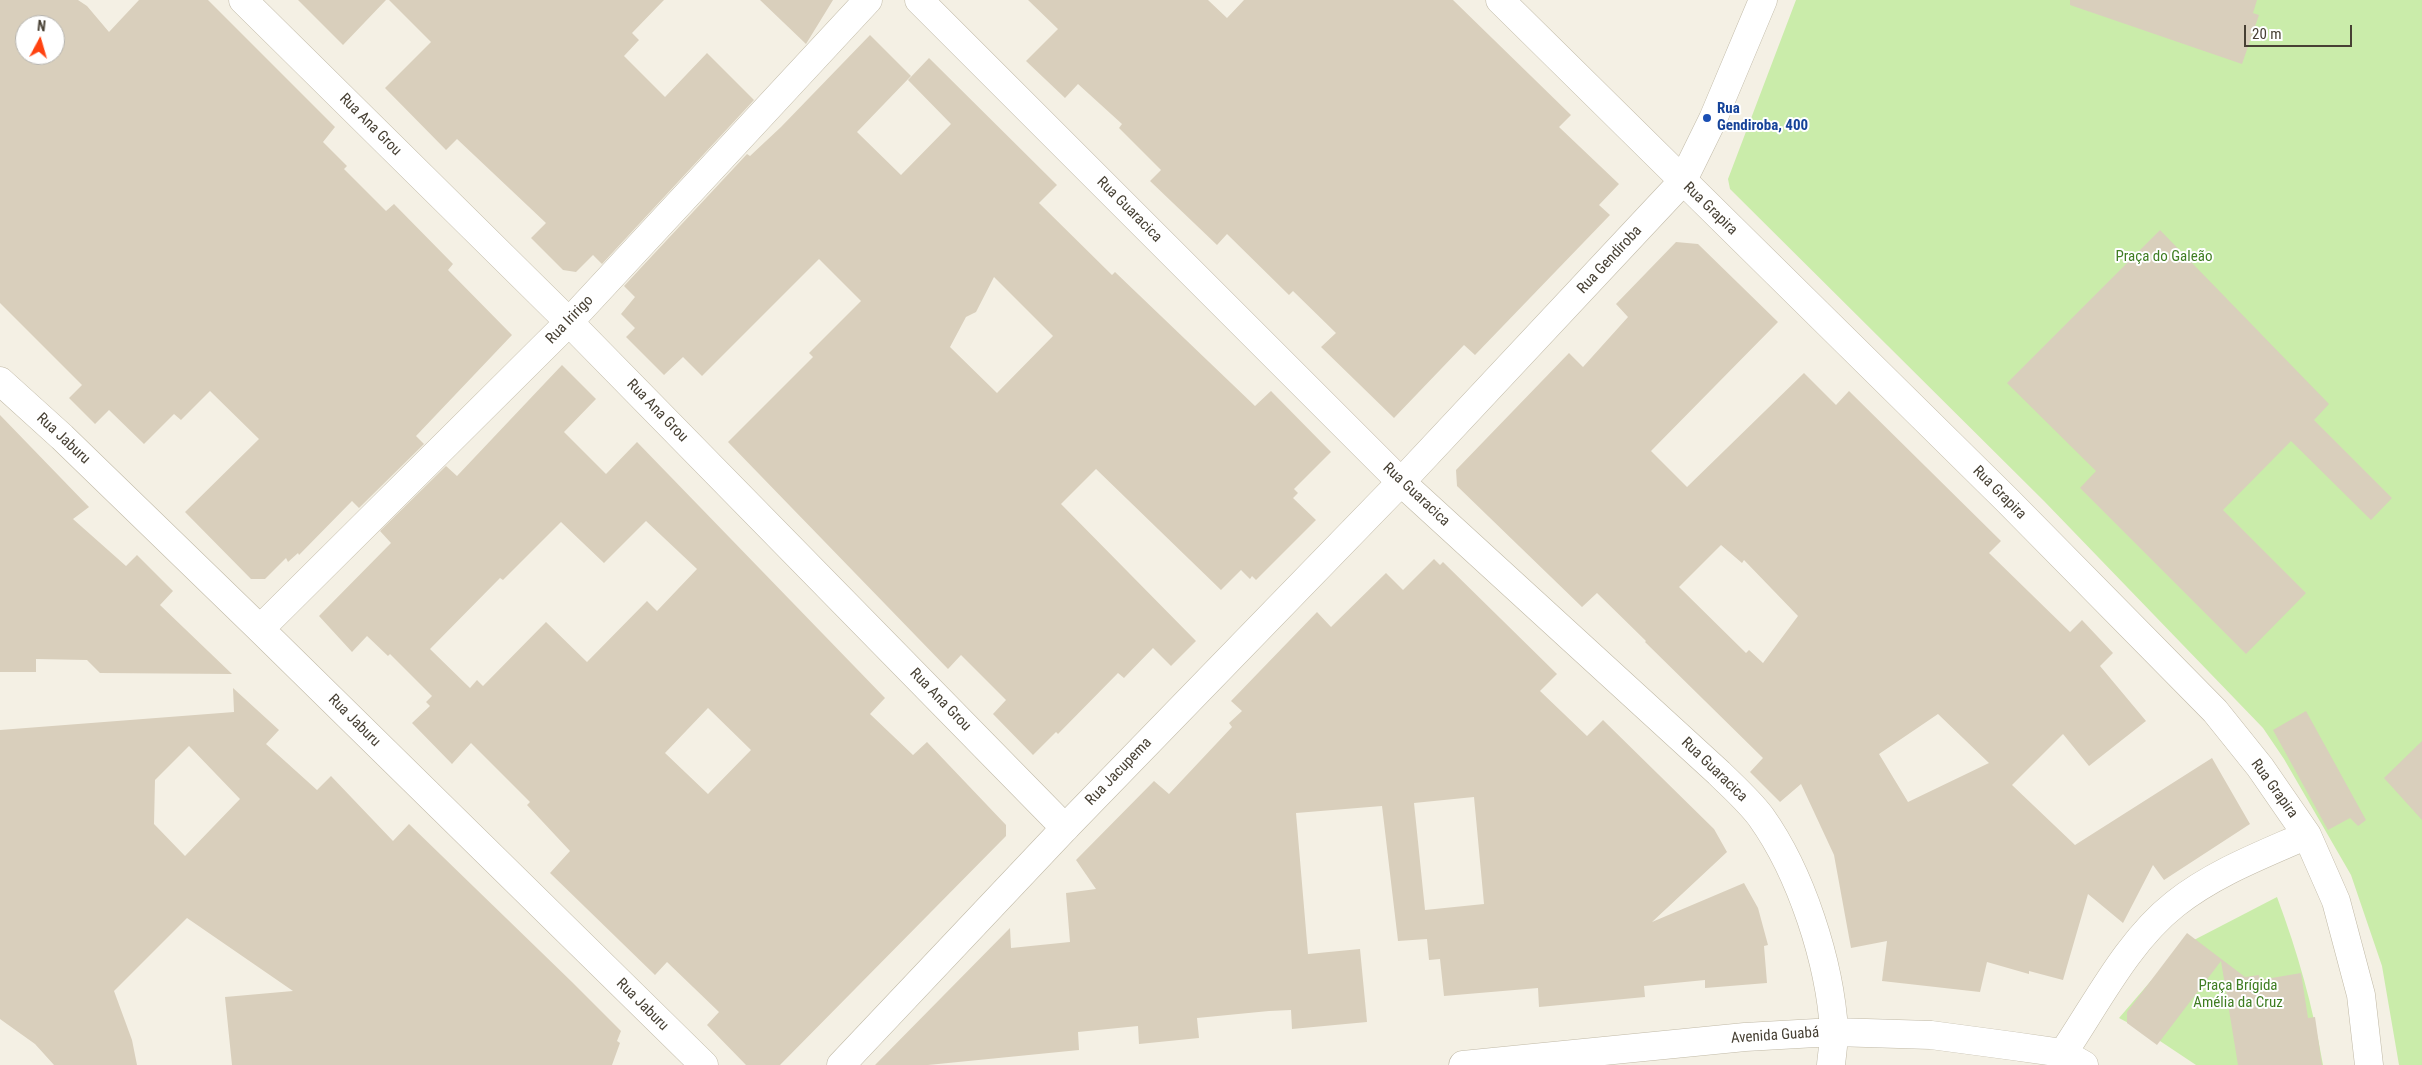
<!DOCTYPE html>
<html>
<head>
<meta charset="utf-8">
<style>
	body { margin:0 }
	#map { position:relative; width:2422px; height:1065px; overflow:hidden; background:#f4f0e4; font-family:"Roboto Condensed",sans-serif }
	canvas { display:block }
	.north { position:absolute; left:15px; top:15px; width:50px; height:50px; box-sizing:border-box; background:#fff; border:1px solid #b5b3ae; border-radius:50%; rotate:6deg; font-size:14px; font-weight:700; line-height:20px; text-align:center; color:#474034 }
	.north::after { content:''; display:block; margin:auto; width:18px; height:22px; background:#ff4210; clip-path:polygon(50% 0,100% 100%,50% 72%,0 100%) }
	.scale { position:absolute; left:2244px; top:25px; width:108px; height:22px; box-sizing:border-box; border:2px solid #474034; border-top:0; padding-left:6px; font-size:15px; line-height:18px; white-space:nowrap; color:#474034; -webkit-text-stroke:4px #fff; paint-order:stroke }
</style>
</head>
<body>
<div id="map">
<canvas width="2422" height="1065"></canvas>
<div class="north">N</div>
<div class="scale">20 m</div>
</div>
<script>
const context = document.querySelector('canvas').getContext('2d');
context.lineJoin = 'round';
function fillPath(path, color) { context.fillStyle = color; context.fill(path, 'evenodd'); }
function trace(path, color, width, dash) { context.strokeStyle = color; context.lineWidth = width; context.lineCap = dash ? 'butt' : 'round'; context.setLineDash(dash || []); context.stroke(path); }
function write(font, color, halo, rows, align = 'center') {
  context.font = font + ' "Roboto Condensed",sans-serif'; context.lineWidth = 4; context.setLineDash([]); context.textBaseline = 'middle'; context.strokeStyle = halo; context.fillStyle = color; for (const [text, x, y, turn = 0] of rows) {
    context.save(); context.translate(x, y); context.rotate((+turn || 0) * Math.PI / 180); context.textAlign = isNaN(turn) ? turn : align; if (halo) context.strokeText(text, 0, 0); context.fillText(text, 0, 0); context.restore();
  }
}
fillPath(new Path2D(`
	M1796 0H2422V1065H2399L2382 966 2351 875 2284 759 2263 728 2044 501 1730 189 1728 179Z
	M2277 897C2298 953 2313 1007 2323 1065H2196L2151 1035 2119 1018 2162 968 2194 940Z`), '#caecaa');
fillPath(new Path2D(`
	M0 0H78L87 6 109 32 139 0H208L335 127 323 142 347 166 344 169 386 211 394 204 453 264 448 270 512 335 416 436 424 444 359 508 352 501 299 555 298 553 288 562 286 558 265 579H251L185 512 259 439 210 391 181 420 174 414 144 444 109 410 95 424 69 398 82 385 0 303ZM25 25H55V55H25Z
	M298 0H386L343 45Z
	M389 0H664L632 33 639 40 624 56 665 97 707 53 754 100 602 264 593 255 576 272 563 270 531 238 546 223 457 139 446 150 385 88 431 42Z
	M760 0H833L806 44Z
	M1028 0H1208L1227 18 1244 0H1453L1571 115 1559 127 1619 184 1599 205 1610 215 1475 355 1464 345 1394 418 1321 347 1336 333 1293 291 1289 295 1227 234 1217 245 1150 181 1161 170 1119 128 1122 124 1078 84 1065 98 1026 61 1058 29Z
	M2070 0H2257L2253 13 2259 15 2242 64 2070 5Z
	M870 35 911 76 857 132 901 175 951 124 908 80 929 58 1057 185 1039 203 1112 275 1115 272 1255 406 1271 391 1331 452 1294 489 1298 493 1293 498 1316 520 1256 580 1252 576 1250 579 1241 570 1221 590 1096 469 1061 504 1196 641 1171 666 1153 648 1124 678 1118 673 1058 734 1056 732 1033 755 993 714 1006 700 961 655 948 669 728 442 813 357 809 353 861 301 819 259 702 376 683 357 664 375 626 337 635 328 621 314 635 297 624 286 747 154 750 156 781 127ZM994 277 1053 336 997 393 950 347 966 317 976 312Z
	M2160 230 2329 404 2314 420 2392 498 2371 520 2291 441 2223 510 2306 593 2246 654 2080 488 2096 471 2007 383Z
	M1676 242 1698 244 1778 322 1651 451 1687 487 1804 373 1836 405 1849 391 2001 541 1989 553 2070 632 2082 620 2113 653 2100 666 2146 721 2089 766 2063 734 2012 785 2075 845 2212 758 2250 824 2164 880 2153 865 2123 923 2088 894 2063 980 2029 971V974L1987 962 1980 992 1882 981 1887 941 1851 948 1834 855 1801 784 1780 802 1750 772 1763 758 1645 642 1646 641 1597 593 1582 607 1457 486 1456 470 1569 353 1583 367 1628 317 1616 304ZM1721 545 1742 563 1744 560 1798 616 1763 663 1749 650 1746 653 1679 587ZM1938 714 1989 763 1908 802 1879 754Z
	M562 365 596 399 564 432 606 474 637 442 885 698 870 714 913 755 927 742 1006 825V836L780 1065H746L707 1025 719 1012 667 962 655 975 550 873 570 851 527 805 530 802 471 743 452 764 412 723 430 706 426 702 432 696 390 654 388 656 367 636 352 652 319 616 391 543 380 531 446 466 457 476ZM646 521 697 569 657 611 647 601 587 662 546 622 483 686 477 680 470 688 430 649 500 578 503 580 561 522 604 563ZM708 708 751 750 708 794 665 753Z
	M0 415 89 507 73 519 126 566 137 555 173 591 160 605 232 674 100 673 87 660 36 659V672H0Z
	M1434 559 1440 565 1443 562 1557 674 1540 691 1587 736 1603 720 1714 829 1727 852 1652 922 1744 883 1758 908 1768 945 1764 946 1767 983 1705 988V980L1644 986 1645 997 1539 1007 1538 988 1444 996 1440 959 1429 960 1427 939 1398 941 1382 806 1296 813 1308 954 1360 949 1367 1022 1292 1029 1291 1010 1269 1011 1197 1018 1199 1038 1139 1044 1138 1026 1078 1032 1079 1050 928 1065H875L1010 928 1011 948 1070 942 1066 893 1096 889 1076 860 1154 781 1169 794 1232 727 1229 723 1242 711 1231 701 1317 612 1331 627 1386 573 1403 590ZM1474 797 1484 904 1425 910 1414 803Z
	M233 688 279 730 266 744 317 790 331 776 393 841 409 824 572 982 621 1031 617 1041 620 1043 612 1065H232L225 997 293 991 187 918 114 991 132 1040 137 1065H54L35 1044 0 1019V730L234 712ZM189 746 240 799 185 856 154 824 155 780Z
	M2306 711 2366 820 2358 826 2350 818 2328 830 2273 730Z
	M2422 741V820L2384 778Z
	M2187 933 2245 977 2259 975 2260 980 2301 973 2308 1018 2315 1017 2322 1065H2238L2221 961 2157 1045 2127 1023V1012Z`), '#d9cfbc');
const minor = new Path2D(`
	M243 0 569 322 1065 828
	M919 0 1401 482 1719 773C1733 787 1749 801 1761 817 1801 873 1830 962 1834 1031 1834 1042 1832 1054 1831 1065
	M1500 0 2007 500 2215 711 2260 767 2307 835 2336 901 2361 995 2369 1065
	M0 381 62 437 260 629 704 1065
	M260 629 569 322 868 0
	M2063 1053C2097 1003 2127 942 2175 904 2214 873 2262 855 2307 835
	M1463 1065 1745 1037 1834 1032 1931 1035 2013 1046 2063 1053 2084 1065`);
const tertiary = new Path2D(`
	M841 1065 1065 828 1401 482 1682 182 1713 119 1763 0`);
trace(minor, '#c0b9a6', 29);
trace(tertiary, '#c0b9a6', 29);
trace(minor, '#fff', 28);
trace(tertiary, '#fff', 28);
for (const [x, y, r, color] of [
	[1707,118,5,"#1a4fb4"]
]) { const dot = new Path2D(); dot.arc(x, y, r, 0, 2 * Math.PI); context.fillStyle = color; context.fill(dot); trace(dot, '#fff', 2); }
write('bold 15px', '#164399', '#fff', [
	["Rua",1717,109],
	["Gendiroba, 400",1717,126]
], 'left');
write('15px', '#474034', '#fff', [
	["Rua Ana Grou",370,125,45],
	["Rua Grapira",1710,209,44],
	["Rua Guaracica",1129,210,45],
	["Rua Gendiroba",1610,260,-47],
	["Rua Iririgo",570,320,-46],
	["Rua Ana Grou",657,411,46],
	["Rua Jaburu",63,439,43],
	["Rua Grapira",1999,493,45],
	["Rua Guaracica",1416,495,43],
	["Rua Ana Grou",940,700,46],
	["Rua Jaburu",354,721,45],
	["Rua Guaracica",1714,770,44],
	["Rua Jacupema",1119,772,-46],
	["Rua Grapira",2274,789,54],
	["Rua Jaburu",642,1005,45],
	["Avenida Guabá",1775,1036,-4]
]);
write('15px', '#3f7d22', '#fff', [
	["Praça do Galeão",2164,257],
	["Praça Brígida",2238,986],
	["Amélia da Cruz",2238,1003]
]);
</script>
</body>
</html>
